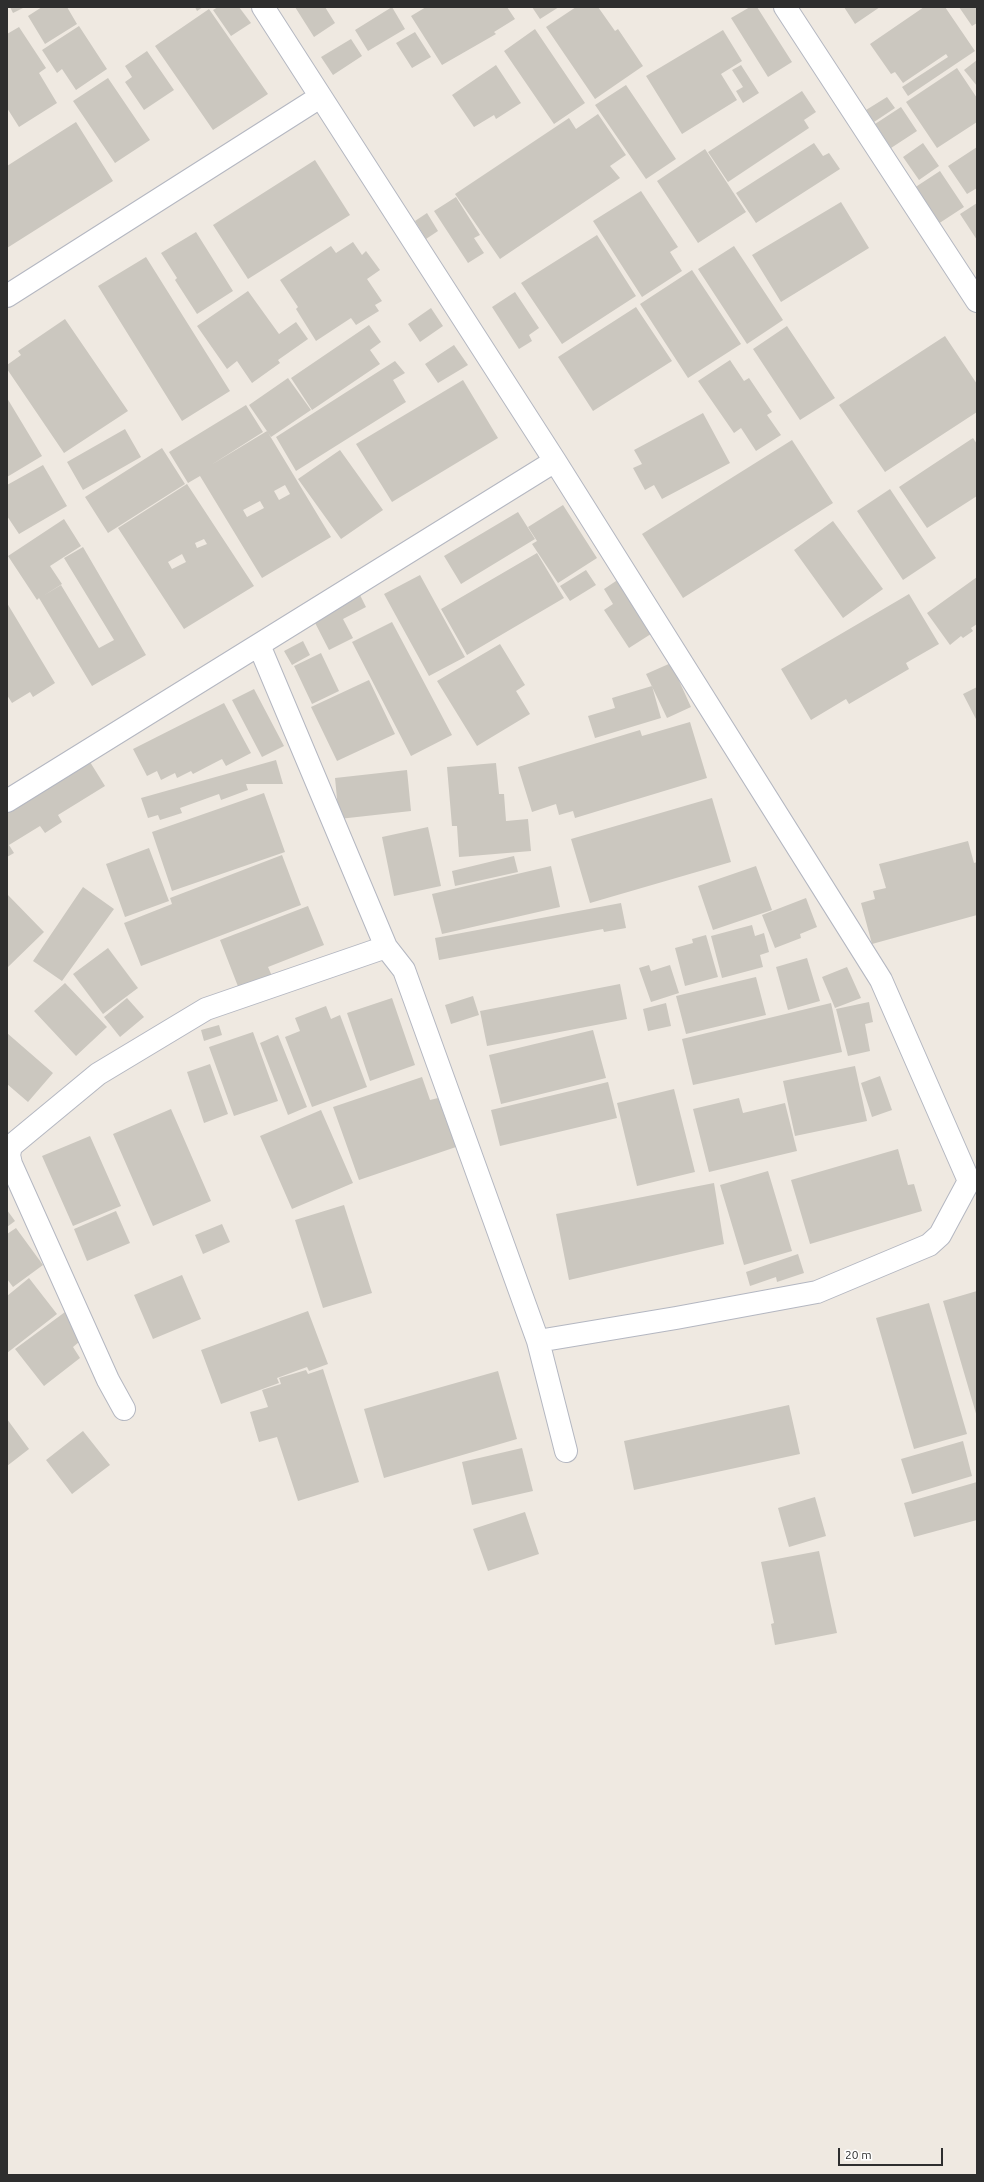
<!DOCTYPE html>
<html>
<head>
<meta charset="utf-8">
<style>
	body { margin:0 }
	#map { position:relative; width:984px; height:2182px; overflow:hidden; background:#efe9e1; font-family:Ubuntu,sans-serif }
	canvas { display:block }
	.frame { position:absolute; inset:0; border:8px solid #2e2e2e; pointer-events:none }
	.scale { position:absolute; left:838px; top:2148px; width:105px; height:18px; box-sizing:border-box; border:2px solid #2e2e2e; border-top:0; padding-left:5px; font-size:12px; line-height:14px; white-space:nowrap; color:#2e2e2e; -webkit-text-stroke:3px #fff; paint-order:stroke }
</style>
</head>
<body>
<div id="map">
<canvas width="984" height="2182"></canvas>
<div class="frame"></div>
<div class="scale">20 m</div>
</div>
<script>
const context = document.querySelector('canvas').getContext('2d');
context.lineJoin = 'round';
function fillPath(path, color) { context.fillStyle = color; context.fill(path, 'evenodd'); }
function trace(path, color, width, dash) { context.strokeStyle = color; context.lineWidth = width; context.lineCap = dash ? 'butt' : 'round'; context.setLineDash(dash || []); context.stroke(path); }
fillPath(new Path2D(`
	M10 7H25L13 13Z
	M42 7H67L77 24 45 44 28 16Z
	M195 7H203L197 11Z
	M218 7H239L251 23 231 36 213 10Z
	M295 7H325L335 23 314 37Z
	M392 7 405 29 368 51 355 30Z
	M426 7H507L515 19 494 32 496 34 442 65 411 16Z
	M532 7H559L540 19Z
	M576 7H598L615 31 618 29 643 66 595 99 546 27Z
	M750 7H757L792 62 768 77 731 18Z
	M844 7H880L855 24Z
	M924 7H945L975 51 908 96 902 87 948 57 946 54 903 83 895 72 891 74 870 44Z
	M959 7H977V23L972 26Z
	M209 9 268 94 213 130 155 46Z
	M79 26 107 69 76 90 62 69 57 73 42 50Z
	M19 27 46 68 39 73 57 103 19 127 7 108V34Z
	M535 29 585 103 554 124 504 51Z
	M723 30 742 61 721 74 737 100 682 134 646 76Z
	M415 32 431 57 412 68 396 43Z
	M351 39 362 56 333 75 321 57Z
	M147 51 174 90 144 110 125 82 132 77 125 66Z
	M977 60V86L964 70Z
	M496 65 521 103 496 119 494 115 474 127 452 95Z
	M741 65 759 93 743 103 736 91 743 87 732 70Z
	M957 68 977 98V122L937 148 906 102Z
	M108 78 150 140 115 163 73 101Z
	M626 85 676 159 646 179 595 105Z
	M802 91 816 112 804 120 809 128 728 182 708 152Z
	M887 97 895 108 874 122 866 110Z
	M901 107 917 131 891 148 875 124Z
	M598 114 626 155 610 166 620 178 500 259 455 194 569 118 576 129Z
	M76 122 113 181 7 248V166Z
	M814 143 823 156 829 153 840 169 756 223 736 193Z
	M923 143 939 166 919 180 903 157Z
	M977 147V188L967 194 948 166Z
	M705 149 746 212 698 243 657 181Z
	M315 160 350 215 248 279 213 225Z
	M940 171 964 207 938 224 914 188Z
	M641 191 678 247 670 252 682 271 642 297 593 221Z
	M456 197 480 235 474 238 484 253 468 263 434 211Z
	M841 202 869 248 781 302 752 255Z
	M977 203V240L960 214Z
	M427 213 438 231 426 239 415 221Z
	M196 232 233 291 197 314 175 280 177 278 161 253Z
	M597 235 636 296 562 344 521 283Z
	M353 242 362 255 366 251 380 270 367 279 382 301 375 305 379 311 356 325 351 318 316 341 296 309 298 307 280 280 331 246 336 253Z
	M734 246 783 320 747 344 698 269Z
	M146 257 230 391 182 421 98 286Z
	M692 270 741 344 688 378 640 304Z
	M248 291 279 334 296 322 308 339 278 360 280 363 252 383 237 361 227 369 197 326Z
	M515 292 539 328 529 335 532 341 519 349 492 307Z
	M636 307 672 361 593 411 558 357Z
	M431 308 443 326 420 342 408 324Z
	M65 319 128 411 64 453 7 369V365L21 355 18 351Z
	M369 325 381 342 370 350 380 364 312 410 291 378Z
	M787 326 835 398 800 420 753 349Z
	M945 336 977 384V412L885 472 839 405Z
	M454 345 468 365 438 383 425 364Z
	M730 360 744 381 749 378 772 412 767 415 781 435 756 451 741 428 734 433 698 381Z
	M395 361 405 373 393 380 406 402 296 471 276 437Z
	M288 378 311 410 271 437 249 405Z
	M463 380 498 438 392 502 356 444Z
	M7 398 42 456 7 477Z
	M246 405 263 432 211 465 267 431 331 537 262 578 200 476 188 483 169 452ZM285 485 290 494 279 500 274 491ZM260 501 264 508 247 517 243 510Z
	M703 413 730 463 662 499 654 485 645 490 633 468 642 464 634 450Z
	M125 429 141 457 83 490 67 462Z
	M973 438 977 444V496L927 528 899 487Z
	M792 440 833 503 683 598 642 534Z
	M162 448 185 484 108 533 85 497Z
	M340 450 383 510 341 539 298 479Z
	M43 465 67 506 19 534 7 516V485Z
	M187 484 254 586 184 629 118 528ZM204 539 207 544 197 548 195 543ZM182 554 186 562 172 569 168 562Z
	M890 489 936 558 903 580 857 511Z
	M563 505 597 558 558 583 532 544 537 541 528 527Z
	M518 512 535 539 461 584 444 556Z
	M64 519 81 546 50 566 62 584 43 596 61 585 99 648 114 640 64 558 83 547 146 655 92 686 39 598 37 600 8 556Z
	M833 521 883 589 843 618 794 550Z
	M537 553 564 598 467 655 441 609Z
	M586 570 596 585 570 601 560 586Z
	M420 575 465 657 429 676 384 594Z
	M977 577V624L971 628 973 631 963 638 961 636 950 645 927 613Z
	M619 579 654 632 629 648 604 610 613 604 604 589Z
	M359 593 366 607 343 619 353 638 329 650 312 617Z
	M909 594 939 644 906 663 909 669 849 704 846 699 811 720 781 669Z
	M7 603 55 683 33 697 30 692 12 703 7 695Z
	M392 622 452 735 411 756 352 642Z
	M303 641 310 655 292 665 284 651Z
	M500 644 525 685 516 691 530 714 477 746 437 681Z
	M321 653 339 691 312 704 294 666Z
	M671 663 691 707 667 718 646 674Z
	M369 680 395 734 337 761 311 707Z
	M652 686 661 718 595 738 588 716 615 708 612 698Z
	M977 687V721L963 694Z
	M254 689 284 746 262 757 232 700Z
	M224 703 251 753 226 766 222 759 193 774 191 771 177 778 175 773 161 780 157 771 147 776 133 749Z
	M690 722 707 778 575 818 573 811 559 815 556 804 532 812 518 767 640 730 642 736Z
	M276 760 283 784H246L248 790 221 800 219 794 180 808 182 813 160 820 158 815 148 818 141 798Z
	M90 762 105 786 58 815 62 822 45 833 40 826 9 845 14 853 7 857V813Z
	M496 763 499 794H504L506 821 528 819 531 851 459 857 457 826H452L447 767Z
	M407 770 411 811 339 819 335 778Z
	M264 793 285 852 172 891 152 832Z
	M712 798 731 862 590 903 571 839Z
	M428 827 441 886 394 896 382 837Z
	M968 841 974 863 977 862V915L872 944 861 903 875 899 873 891 886 888 879 864Z
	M149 848 169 901 125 917 106 864Z
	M282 855 301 905 141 966 124 923 172 904 170 898Z
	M514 856 518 872 455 886 452 871Z
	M551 866 560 907 442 934 432 894Z
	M756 866 772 910 713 930 698 886Z
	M83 887 114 909 62 981 33 961Z
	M7 894 44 932 7 968Z
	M806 898 817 927 800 934 801 938 775 948 762 915Z
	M621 903 626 928 604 932 603 929 439 960 435 938Z
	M308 906 324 945 268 967 272 976 239 989 220 940Z
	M752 925 755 936 764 933 769 952 760 955 763 967 722 978 711 936Z
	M706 935 718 977 685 986 675 948 693 943 692 939Z
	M108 948 138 988 103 1014 73 974Z
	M807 958 820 1001 788 1010 776 967Z
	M649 965 651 971 670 965 679 993 651 1002 639 968Z
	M847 967 861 998 835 1008 822 977Z
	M756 977 766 1015 686 1034 676 996Z
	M65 983 107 1027 76 1056 34 1011Z
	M620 984 627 1019 487 1046 480 1011Z
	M473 996 479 1015 451 1024 445 1005Z
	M127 998 144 1017 120 1037 104 1017Z
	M392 998 415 1065 370 1081 347 1013Z
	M869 1002 873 1022 865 1024 870 1051 848 1056 836 1009Z
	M666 1003 671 1026 648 1031 643 1009Z
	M831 1003 842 1052 693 1085 682 1039Z
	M326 1006 331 1019 340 1015 367 1087 312 1107 285 1037 300 1031 295 1018Z
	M219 1025 222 1035 204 1041 201 1030Z
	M593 1030 606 1078 501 1104 489 1055Z
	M253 1032 278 1101 234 1116 209 1047Z
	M7 1033 53 1073 28 1102 7 1084Z
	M278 1035 307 1107 288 1115 260 1043Z
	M210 1064 228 1114 204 1123 187 1072Z
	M855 1066 867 1121 795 1136 783 1081Z
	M880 1076 892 1110 872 1117 861 1083Z
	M422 1077 430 1100 438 1098 456 1147 359 1180 333 1107Z
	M608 1082 617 1118 500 1146 491 1110Z
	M674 1089 695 1172 637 1186 617 1103Z
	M739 1098 743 1113 785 1103 797 1151 709 1172 693 1109Z
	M171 1109 211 1201 153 1226 113 1134Z
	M321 1110 353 1183 292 1209 260 1136Z
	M90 1136 121 1206 73 1226 42 1156Z
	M898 1149 908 1185 914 1184 922 1211 810 1244 791 1180Z
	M768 1171 792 1251 744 1265 720 1185Z
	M714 1183 724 1244 569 1280 556 1214Z
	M344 1205 372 1293 323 1308 295 1220Z
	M7 1210 15 1221 7 1227Z
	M116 1211 130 1243 87 1261 74 1229Z
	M222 1224 230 1242 203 1254 195 1235Z
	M16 1228 43 1265 13 1287 7 1279V1234Z
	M798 1254 804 1273 777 1282 776 1277 750 1286 746 1272Z
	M182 1275 201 1319 153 1339 134 1295Z
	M29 1278 57 1314 7 1353V1296Z
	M977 1291V1417L943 1301Z
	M929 1303 967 1434 914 1449 876 1318Z
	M308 1311 328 1364 309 1371 307 1367 277 1378 279 1383 221 1404 201 1350Z
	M65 1312 85 1337 73 1347 80 1358 44 1386 15 1349Z
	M323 1369 359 1482 298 1501 277 1437 259 1442 250 1412 268 1407 262 1390 281 1384 279 1378 306 1370 308 1374Z
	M498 1371 517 1439 384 1478 364 1409Z
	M789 1405 800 1454 634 1490 624 1441Z
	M7 1419 29 1449 7 1466Z
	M83 1431 110 1465 72 1494 46 1460Z
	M963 1441 972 1476 912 1494 901 1459Z
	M522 1448 533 1491 472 1505 462 1462Z
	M977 1482V1520L914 1537 904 1503Z
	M815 1497 826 1536 789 1547 778 1508Z
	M525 1512 539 1554 488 1571 473 1529Z
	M819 1551 837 1633 775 1645 771 1624 774 1623 761 1562Z`), '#cbc7bf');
const minor = new Path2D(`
	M263 7 555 461 881 980 969 1181 940 1235 929 1245 817 1292 676 1318 538 1341
	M785 7 977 301
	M7 296 320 97
	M259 645 386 947
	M7 801 555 461
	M124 1409 108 1380 11 1164 9 1155 11 1146 98 1074 206 1009 386 947 404 970 538 1341 566 1451`);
trace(minor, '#b4b7c1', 24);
trace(minor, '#fff', 22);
</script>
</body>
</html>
